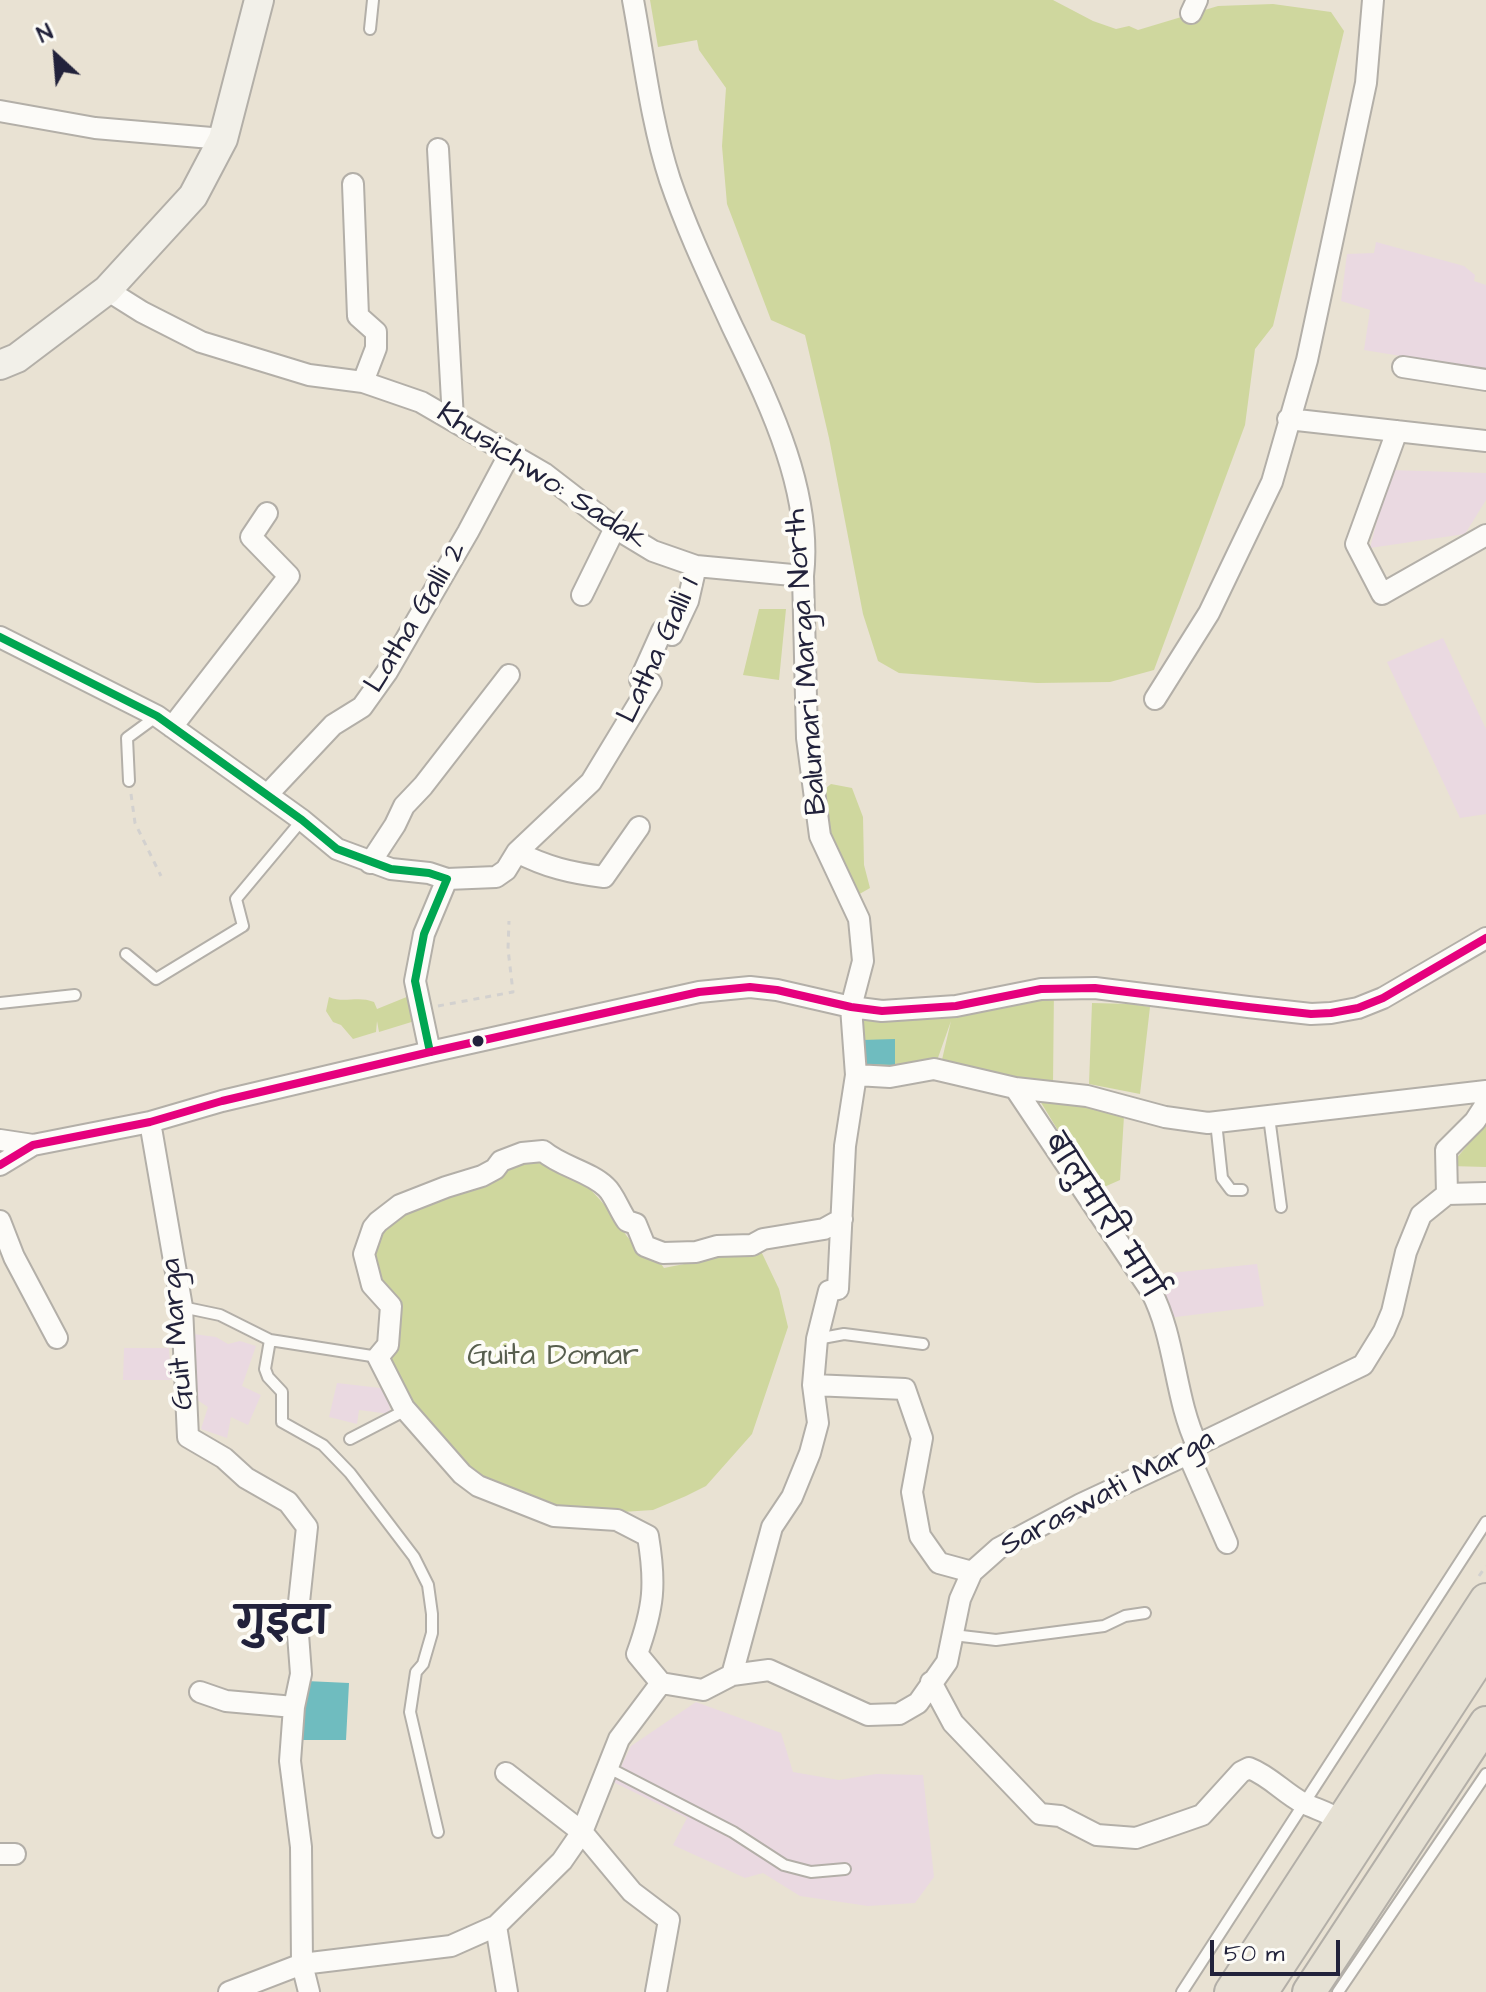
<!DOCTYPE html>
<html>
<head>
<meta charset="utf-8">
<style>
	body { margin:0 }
	#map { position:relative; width:1486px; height:1992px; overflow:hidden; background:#e9e2d3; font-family:"Architects Daughter",sans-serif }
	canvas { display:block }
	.north { position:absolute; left:16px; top:16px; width:80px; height:80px; -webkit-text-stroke:6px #fdfcf7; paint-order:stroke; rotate:334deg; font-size:22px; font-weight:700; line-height:32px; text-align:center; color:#22223b }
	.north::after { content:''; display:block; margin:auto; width:28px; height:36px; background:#22223b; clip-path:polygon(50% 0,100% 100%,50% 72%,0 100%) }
	.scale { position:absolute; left:1210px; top:1940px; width:130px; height:36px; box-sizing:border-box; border:4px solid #22223b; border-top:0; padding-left:10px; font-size:24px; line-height:28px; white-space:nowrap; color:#22223b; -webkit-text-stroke:6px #fdfcf7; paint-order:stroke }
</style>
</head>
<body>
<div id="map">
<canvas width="1486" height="1992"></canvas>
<div class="north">N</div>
<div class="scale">50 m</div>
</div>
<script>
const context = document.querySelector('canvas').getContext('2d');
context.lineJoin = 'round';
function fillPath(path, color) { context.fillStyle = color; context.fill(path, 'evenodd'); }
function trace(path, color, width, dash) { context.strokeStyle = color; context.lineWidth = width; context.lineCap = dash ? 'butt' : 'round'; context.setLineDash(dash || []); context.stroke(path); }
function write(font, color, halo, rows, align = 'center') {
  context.font = font + ' "Architects Daughter","Playpen Sans Deva",sans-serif'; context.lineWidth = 8; context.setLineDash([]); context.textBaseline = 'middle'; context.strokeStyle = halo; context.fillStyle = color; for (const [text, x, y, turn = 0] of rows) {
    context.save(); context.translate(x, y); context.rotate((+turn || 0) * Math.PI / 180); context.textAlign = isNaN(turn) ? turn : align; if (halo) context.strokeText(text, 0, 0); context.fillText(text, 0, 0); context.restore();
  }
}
fillPath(new Path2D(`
	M1376 242 1464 266 1475 275 1474 281 1486 285V379L1474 368 1364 350 1370 310 1341 301 1347 254 1374 253Z
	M1390 470 1486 473V500L1465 534 1370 548Z
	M1443 638 1486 729V814L1460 818 1387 662Z
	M1257 1264 1264 1306 1168 1318 1161 1274Z
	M193 1334 216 1337 228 1344 240 1341 256 1346 242 1386 261 1395 248 1425 231 1417 227 1438 201 1429 208 1407 190 1395Z
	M124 1348H169L171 1380H123Z
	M337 1383 389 1389 390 1414 359 1410 357 1424 329 1417Z
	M696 1702 781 1733 793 1772 839 1780 876 1774 923 1775 934 1877 915 1903 868 1906 800 1896 763 1873 745 1878 673 1845 687 1818 607 1779 620 1769 631 1746Z`), '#ead9e1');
fillPath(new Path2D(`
	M650 0H1053L1093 21 1116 29 1129 26 1138 30 1218 6 1273 4 1331 12 1344 31 1273 326 1255 349 1245 425 1154 670 1110 682 1037 683 899 673 878 661 863 614 829 438 805 335 771 320 727 204 722 146 726 88 699 50 697 40 658 47Z
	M759 609H786L779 680 743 675Z
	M831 784 852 788 863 817 864 865 870 888 856 896 830 839 820 793Z
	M1054 987 1053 1085 941 1064 951 1021 934 1069 857 1076 852 1011Z
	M414 994 418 1020 379 1032 377 1021 376 1032 353 1039 341 1025 333 1022 326 1011 329 997C345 1004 357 995 374 1002L377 1009Z
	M1092 1003 1132 1004 1150 1007 1140 1094 1089 1084Z
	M1037 1096 1084 1100 1124 1116 1120 1180 1095 1191Z
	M1486 1123V1167L1450 1166Z
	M542 1155 582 1180 620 1222C624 1237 638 1251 653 1253L664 1268 760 1249 779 1289 788 1327 752 1434 706 1486 686 1496 653 1510 575 1515 474 1478 409 1409 387 1369 391 1331 369 1264 383 1224Z`), '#cfd79e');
fillPath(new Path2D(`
	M895 1039V1065L861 1064 862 1040Z
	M306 1681 349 1683 346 1740H294Z`), '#6fbcbf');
const lane = new Path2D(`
	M370 29 373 0
	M129 781 127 738 157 716
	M126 954 156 979 243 926 236 899 302 820
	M0 1003 75 995
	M1269 1117 1281 1207
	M1216 1122 1222 1178 1231 1190H1242
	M182 1307 220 1315 270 1340 378 1357
	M817 1339 844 1334 923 1344
	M270 1340 265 1369 268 1377 282 1392V1422L323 1445 350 1473 414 1557 428 1585 432 1614V1633L423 1664 416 1672 410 1712 438 1832
	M350 1439 406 1410
	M953 1635 996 1640 1104 1626 1125 1616 1145 1613
	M607 1767 733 1832 784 1865 811 1872 845 1869
	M1182 1992 1486 1522
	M1338 1992 1486 1774`);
const street = new Path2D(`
	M633 0C644 59 651 122 670 180 687 230 710 278 732 326 768 401 813 490 803 576L807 738 820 836 859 919 863 961 851 1007 856 1075 845 1146 838 1289 829 1291 817 1339 813 1385 818 1423 810 1453 792 1497 772 1527 732 1675
	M1191 13 1197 0
	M0 111 95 128 223 139
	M438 149 453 419
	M353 184 358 316 376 332V348L363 382
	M107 290 142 312 201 342 309 375 363 382 421 402 545 474 615 528 653 551 696 566 803 576
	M1403 367 1486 380
	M1288 419 1486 441
	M1397 431 1356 544 1382 594 1486 535
	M582 595 615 528
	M0 637 157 716 302 820 337 849 391 869 429 873 447 879 424 934 415 981 430 1052
	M1155 699 1209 613 1272 482 1307 360 1366 83 1373 0
	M172 727 289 576 251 537 267 513
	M267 795 333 725 362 707 387 672 468 532 509 455
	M517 852C546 867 571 873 604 877L639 827
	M370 863 395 825 404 806 423 786 509 675
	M447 879 496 877 506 870 517 852 591 782 651 683 640 680 662 631 672 635 688 601 696 566
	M856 1075 890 1077 934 1069 1015 1088 1087 1096 1165 1117 1208 1123 1486 1091
	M1015 1088 1151 1291C1176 1339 1174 1396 1197 1445
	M150 1122 182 1307 188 1437 224 1458 246 1478 288 1502 307 1527 297 1621 301 1674 294 1707 290 1761 301 1847 302 1964 309 1992
	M0 1140 33 1145
	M0 1165 33 1145 150 1122 222 1101 430 1052 699 992 750 987 777 990 851 1007 882 1011 956 1006 1041 989 1095 988 1248 1007 1311 1014 1331 1013 1358 1008 1383 998 1486 938
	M1447 1194 1486 1193
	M0 1221 14 1257 57 1338
	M813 1385 905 1389 922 1438 912 1492 920 1536 939 1563 972 1572
	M1188 1454 1227 1543
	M931 1682 953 1723 1040 1814 1060 1816 1097 1835 1136 1838 1202 1815 1241 1772 1249 1768C1270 1776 1284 1793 1303 1803 1318 1810 1329 1812 1343 1822
	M661 1683 637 1654C654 1607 656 1584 648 1536L617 1520 554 1516 478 1486 462 1474 404 1408 378 1357 388 1345 391 1306 372 1285 364 1254 373 1228 378 1222 400 1205 446 1187 482 1176 495 1169 501 1161 522 1153 543 1151C562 1167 589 1171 606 1187 614 1194 620 1212 627 1221L636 1224 645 1246 663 1253 696 1252 717 1246 752 1245 763 1239 824 1229 842 1219
	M200 1692 226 1701 294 1707
	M506 1773 582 1832 632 1892 669 1920 656 1992
	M0 1854H15
	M496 1926 507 1992
	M229 1992 302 1964 451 1946 496 1926 562 1861 582 1832 619 1739 661 1683 703 1690 732 1675 769 1670 868 1715 899 1714 918 1703 947 1662 960 1599 972 1572 999 1548 1081 1504 1188 1454 1197 1445 1363 1365 1384 1331 1392 1312 1406 1252 1421 1215 1447 1194 1446 1150 1475 1121 1486 1104`);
const secondary = new Path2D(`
	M0 365 17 358 107 290 193 196 223 139 259 0`);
const primary = new Path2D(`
	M1231 1992 1486 1600
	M1309 1992 1486 1723`);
const highway = new Path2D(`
	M1259 1992 1486 1644`);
trace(lane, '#b3afa8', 14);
trace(street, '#b3afa8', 24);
trace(secondary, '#b3afa8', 32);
trace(primary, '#b3afa8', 36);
trace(highway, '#b3afa8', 40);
trace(new Path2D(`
	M131 794 135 823 161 876
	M438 1006 513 992 508 949 509 921
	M1479 1576 1486 1566`), '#d3d1cf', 3, [6, 6]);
trace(lane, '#fcfbf8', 10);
trace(street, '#fcfbf8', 20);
trace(secondary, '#f2f0e9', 28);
trace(primary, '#e6e1d4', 32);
trace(highway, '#e6e1d4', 36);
trace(new Path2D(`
	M0 637 157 716 302 820 337 849 391 869 429 873 447 879 424 934 415 981 430 1052`), '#00a651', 8);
trace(new Path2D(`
	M0 1165 33 1145 150 1122 222 1101 430 1052 699 992 750 987 777 990 851 1007 882 1011 956 1006 1041 989 1095 988 1248 1007 1311 1014 1331 1013 1358 1008 1383 998 1486 938`), '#e5007d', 8);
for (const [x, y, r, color] of [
	[478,1041,7,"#22223b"]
]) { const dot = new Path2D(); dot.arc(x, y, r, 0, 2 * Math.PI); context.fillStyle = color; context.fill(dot); trace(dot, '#fdfcf7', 3); }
write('30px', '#22223b', '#fdfcf7', [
	["Khusichwo: Sadak",541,478,33],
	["Latha Galli 2",417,618,-59],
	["Latha Galli 1",660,651,-65],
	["Balumari Marga North",808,662,-94],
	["बालुमारी मार्ग",1101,1217,57],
	["Guit Marga",179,1334,-95],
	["Saraswati Marga",1108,1494,-28]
]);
write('30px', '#575e4e', '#fdfcf7', [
	["Guita Domar",553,1358]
]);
write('bold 38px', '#22223b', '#fdfcf7', [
	["गुइटा",282,1625]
]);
</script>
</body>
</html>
